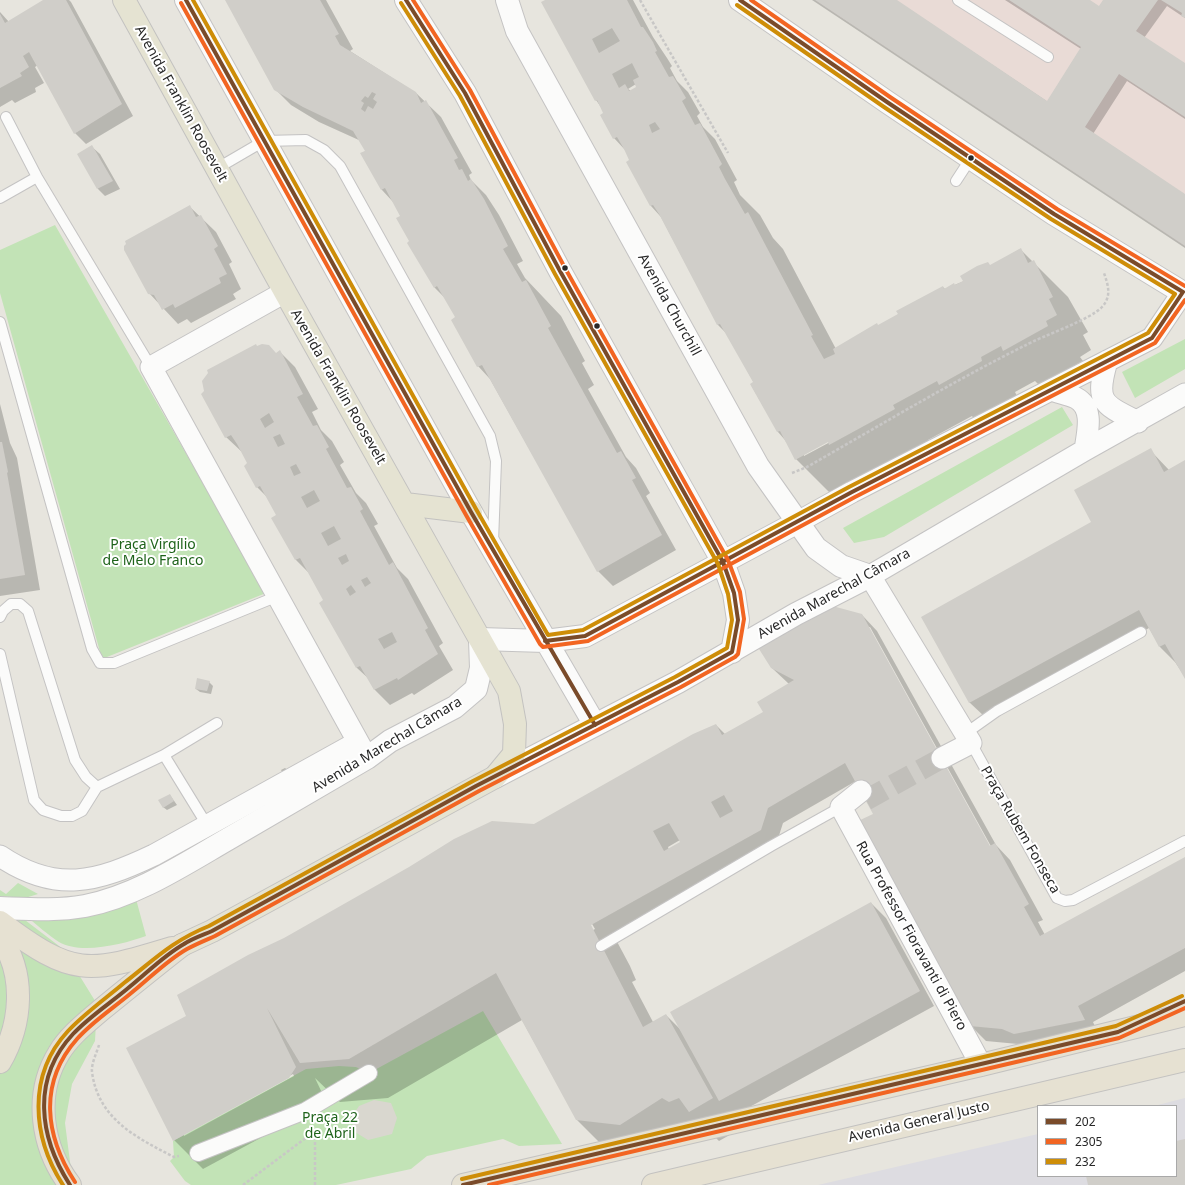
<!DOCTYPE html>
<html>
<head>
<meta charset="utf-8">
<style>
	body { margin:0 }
	#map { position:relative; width:1185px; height:1185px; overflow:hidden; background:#e7e5de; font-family:"Noto Sans",sans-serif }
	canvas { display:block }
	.legend { position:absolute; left:1037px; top:1105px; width:140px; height:72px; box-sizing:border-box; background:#fff; border:1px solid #a9a9a9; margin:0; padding:5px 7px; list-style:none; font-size:12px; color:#282828 }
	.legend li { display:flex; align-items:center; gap:8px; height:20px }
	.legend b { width:20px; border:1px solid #a9a9a9 }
</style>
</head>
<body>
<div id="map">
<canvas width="1185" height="1185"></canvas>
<ul class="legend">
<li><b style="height:5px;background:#7a4b2a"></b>202</li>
<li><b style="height:5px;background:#f26522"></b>2305</li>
<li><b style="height:5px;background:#ce8d08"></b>232</li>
</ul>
</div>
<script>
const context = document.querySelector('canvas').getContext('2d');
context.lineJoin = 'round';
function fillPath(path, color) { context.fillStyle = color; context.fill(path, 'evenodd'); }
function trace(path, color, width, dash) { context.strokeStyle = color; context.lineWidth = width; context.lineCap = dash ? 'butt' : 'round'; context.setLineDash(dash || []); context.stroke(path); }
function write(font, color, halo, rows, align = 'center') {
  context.font = font + ' "Noto Sans",sans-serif'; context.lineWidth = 4; context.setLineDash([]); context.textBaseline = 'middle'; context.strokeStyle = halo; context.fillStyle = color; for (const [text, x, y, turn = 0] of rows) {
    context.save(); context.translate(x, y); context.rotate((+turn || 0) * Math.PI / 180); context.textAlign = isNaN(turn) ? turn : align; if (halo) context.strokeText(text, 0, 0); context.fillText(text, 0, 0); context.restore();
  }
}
fillPath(new Path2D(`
	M815 0H1185V246Z`), '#e9dbd6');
fillPath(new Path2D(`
	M1185 1098V1185H818L1038 1134V1176H1176V1106H1154Z`), '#dddce1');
fillPath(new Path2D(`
	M55 225 266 593 102 659 0 293V250Z
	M1185 339V369L1135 398 1122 372Z
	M1062 407 1073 425 884 537 854 543 843 528Z
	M18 883 38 894 25 898 0 896V890L6 894Z
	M136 899 146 936C124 944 81 955 59 942 48 935 37 925 27 917Z
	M0 901 63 949 97 1004 95 1041 72 1084 65 1123 73 1185H0Z
	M483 1011 562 1144 519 1146 503 1139 427 1156 411 1169 336 1185H191L185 1181 170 1161 174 1157 173 1141 306 1069 339 1066 356 1067 369 1073Z`), '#c2e3b6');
fillPath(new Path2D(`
	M374 1100 391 1103 397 1118 392 1134 368 1140 355 1132 351 1118 359 1106Z`), '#d9d7cf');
fillPath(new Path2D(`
	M45 0H69L71 2 133 116 86 144 75 133 38 65 35 67 44 83 35 88 36 92 15 103 12 100 0 107V12L9 22Z
	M226 0H326L353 49 350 51 416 93 441 117 472 173 469 175 471 180 486 195 499 215 523 261 517 264 525 278 561 316 585 361 582 363 594 385 588 389 626 457 636 468 650 493 646 496 676 550 613 586 598 571 490 379 478 366 456 317 445 298 435 288 408 243 410 242 402 216 394 203 382 190 362 153 366 151 361 141 319 122 291 105 275 89Z
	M547 0H633L653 37 667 58 672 66 670 68 677 81 688 92 700 113 697 116 703 127 715 139 737 180 734 182 740 195 760 215 773 238 783 249 836 349 879 326 943 287 945 289 964 281 1020 249 1068 297 1088 332 1083 335 1091 350 1080 357 1083 361 1039 385 1035 381 1015 392 1017 396 974 419 972 416 928 440 929 444 831 494 796 459 785 440 778 432 751 385 754 383 727 334 718 325 661 217 651 206 626 151 614 138 605 113 596 100ZM636 84 637 88 631 91 628 89ZM831 439 832 441 804 456V454Z
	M812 0H895L1048 102 1081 49 1005 0H1088L1099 7 1104 0H1185V18L1167 6 1144 38 1185 64V119L1127 81 1093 134 1185 195V248Z
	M92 147 100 154 120 189 105 196 98 189Z
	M189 206 216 232 232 262 229 264 241 289 233 294 236 299 191 323 187 319 178 324 149 293Z
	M258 347 277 354 280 352 295 367 318 409 312 412 321 430 332 441 344 462 340 465 356 493 366 503 378 524 374 526 397 568 408 579 443 643 439 646 453 670 414 695 412 693 390 705 375 690 369 679 357 668 320 603 325 600 310 574 296 560 277 515 268 498 257 487 249 464 242 452 226 437Z
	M0 404 10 443 17 458 40 590 0 596Z
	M1150 450 1169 470 1185 461V677L1175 662 1160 647 1149 628 985 717 969 702 1092 522Z
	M862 615 877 631 996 845 1010 860 1043 920 1038 922 1045 935 1185 858V971L1093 1022 1099 1035 1030 1048 1018 1044 986 1041 971 1026 874 814 856 781 783 823 776 845 614 936 630 966 636 980 632 982 653 1022 666 1015 680 1029 871 903 886 918 934 1006 735 1115 742 1128 719 1141 706 1128 692 1127 650 1154 606 1149 577 1120 522 1020 388 1098 340 1102 315 1078 324 1097 318 1107 203 1169 174 1140 188 1016 716 725 725 734 765 713 789 684 772 668ZM868 627H870L993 850 992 851ZM680 840 682 843 669 850 668 847ZM556 862 595 929 593 930ZM293 1074 294 1076 184 1136V1134Z
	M209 682 213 686 211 694 200 692 196 689Z
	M285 768 289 771 284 775 281 770Z
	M170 795 177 805 167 810 163 807Z`), '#0003');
fillPath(new Path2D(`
	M43 0H66L122 104 74 134 29 52 23 56 29 67 20 73 22 76 0 88V14L5 23Z
	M225 0H320L339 34 335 36 340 45 416 92 421 103 426 100 458 158 454 160 459 170 462 169 468 181 471 179 484 199 508 246 503 249 522 282 526 280 551 326 548 328 617 453 621 451 636 478 632 480 662 535 597 572 482 365 477 367 451 320 455 317 437 286 434 288 407 243 409 241 396 218 400 216 385 188 381 190 360 153 365 151 353 131 303 107 274 90ZM372 92 376 94 373 99 377 102 373 109 368 106 365 112 361 109 364 103 361 101 365 96 368 98Z
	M545 0H627L641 27H643L653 42 657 51 655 52 669 77 673 76 686 98 682 101 695 125 700 123 722 164 719 167 725 179 745 214 748 212 813 335 811 336 824 359 835 354 833 349 877 323 878 325 898 314 896 311 943 286 944 289 954 283 955 285 963 281 960 276 977 266 988 262 990 265 1021 248 1028 263 1034 260 1053 297 1049 299 1057 315 1046 321 1048 326 1003 351 1001 346 981 357 982 361 939 385 937 381 893 405 895 409 829 445 828 442 795 460 780 431 777 432 750 384 753 382 720 324 717 325 659 214 653 205 650 206 626 162 629 160 624 149 617 137 613 139 600 115 603 113 597 100 595 101 541 2ZM612 28 620 41 599 53 592 39ZM632 63 639 77 633 80 636 87 629 91 625 84 619 88 612 74ZM655 122 660 129 652 133 649 125Z
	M815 0H897L1047 101 1081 47 1009 0H1090L1099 6 1103 0H1158L1136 31 1185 63V117L1119 74 1085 127 1185 194V246Z
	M1161 0H1185V18L1181 16 1182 13Z
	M92 145 113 181 97 189 77 154Z
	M190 205 196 217 201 215 218 246 214 249 227 274 219 278 221 283 175 308 173 304 162 310 154 295 148 294 124 250V246L126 244 125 241Z
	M256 344 257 346 262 344 269 345 276 353 280 350 303 394 297 397 313 426 317 425 329 447 326 449 347 488 351 487 363 509 360 511 389 565 393 562 428 628 425 630 438 654 398 680 397 678 374 690 360 666 356 668 319 603 323 600 300 558 295 560 271 518 276 515 260 486 256 488 244 466 247 463 237 444 231 435 225 438 201 394 204 391 202 381 208 373 207 370ZM269 413 274 422 265 428 260 419ZM280 434 285 444 278 447 273 437ZM296 464 301 473 294 476 290 467ZM314 490 320 501 307 508 301 497ZM334 526 341 539 328 546 321 533ZM346 554 349 561 342 565 338 558ZM367 577 371 583 365 587 361 580ZM351 585 356 592 350 596 346 589ZM392 632 397 642 384 649 378 639Z
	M0 442H2L8 472 7 473 25 575 0 579Z
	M1151 448 1164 472 1185 460V679L1165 644 1159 647 1139 610 969 703 921 617 1091 522 1074 490Z
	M825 604 862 614 990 846 995 843 1029 904 1024 907 1040 936 1185 857V948L1078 1006 1085 1020 1014 1034 1002 1029 970 1026 856 822 873 814 845 763 768 808 761 830 591 925 643 1027 666 1014 713 1098 689 1112 679 1098 669 1102 662 1098 620 1125 576 1120 496 973 349 1059 300 1063 267 1008 296 1067 289 1078 173 1141 126 1048 186 1016 177 995 248 955 284 938 409 867 454 839 492 821 534 824 693 734 716 724 722 735 763 712 757 702 794 680 771 668 754 641ZM724 795 733 811 720 818 711 802ZM669 823 680 842 664 851 653 831Z
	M197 678 210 681 207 691 195 689Z
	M170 794 174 801 163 808 158 800Z
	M871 902 920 991 719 1101 670 1012Z
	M1185 1139V1185H1088L1086 1176H1176V1141Z`), '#d0cec9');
trace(new Path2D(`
	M866 800 942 758`), '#c1bfba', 21, [21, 10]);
const service = new Path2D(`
	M958 0 1048 57
	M6 117 37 177 151 367
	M216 169 264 141 306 140 324 150 340 166 490 436 496 461 493 542
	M956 181 971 158
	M0 198 37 177
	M0 322 92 649 100 663H114L278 596
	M0 617 3 611 11 604H20L28 611 75 760 86 777 97 787 164 755
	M0 654 34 800 43 810 61 816H72L82 811 97 787
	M966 733 997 711 1141 632
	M971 743 1057 898 1065 901 1073 900 1185 841
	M207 825 164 755 217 723
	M601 946 771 846 841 807`);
const pedestrian = new Path2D(`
	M198 1153 305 1111 369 1073`);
const minor = new Path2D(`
	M285 292 151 367 367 758
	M1107 361C1095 402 1102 404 1138 422
	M1051 390C1059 393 1068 394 1076 398 1095 408 1087 434 1085 450
	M798 522 852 492 1152 338 1183 292
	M942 758 971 743 870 576 1085 450 1185 394
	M841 807 981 1065
	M841 807 861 791
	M0 856C56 894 97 882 154 855L358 742`);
const tertiary = new Path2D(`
	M186 0 471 512 595 725
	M406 0 465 93 560 271 723 562 734 593 738 620 732 652
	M507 0 517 31 758 466 816 548 841 566 870 576
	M740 0 887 102 1054 214 1185 294
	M495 777 678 682 796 614 870 576
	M0 908C29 909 57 911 85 906 136 896 183 865 228 839 274 812 320 785 367 758L390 741 455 707 476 689 481 668 480 639 545 641 585 636 798 522`);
const primary = new Path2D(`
	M124 0 285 292 509 691 515 724 514 754 495 777 212 931 182 945
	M405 504 471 512`);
const trunk = new Path2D(`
	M0 922C73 977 87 974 172 948
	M0 937C26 974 22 1024 0 1062
	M70 1185C42 1148 33 1095 59 1053 69 1036 86 1023 101 1010 128 988 155 966 182 945
	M463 1185 981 1065 1185 1015
	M653 1185 1185 1060`);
trace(service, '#c4c3c3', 12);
trace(pedestrian, '#c4c3c3', 18);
trace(minor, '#c4c3c3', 23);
trace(tertiary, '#c4c3c3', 24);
trace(primary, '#c3c2c0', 24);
trace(trunk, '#c3c2c0', 24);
trace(new Path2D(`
	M640 0 728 153
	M792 473 807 467C879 426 950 383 1024 346 1042 336 1090 320 1102 307 1112 296 1108 285 1104 273
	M99 1045C97 1052 91 1064 92 1072 98 1119 137 1138 174 1157L179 1156
	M243 1185 315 1131
	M315 1185V1131`), '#c8c7c6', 2.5, [3, 2]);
trace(service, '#fbfbfa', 10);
trace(pedestrian, '#fbfbfa', 16);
trace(minor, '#fbfbfa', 21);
trace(tertiary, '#fbfbfa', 22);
trace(primary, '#e5e3d2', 22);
trace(trunk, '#e6e1d2', 22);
trace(new Path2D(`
	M186 0 471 512 595 725
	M545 641 585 636 852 492 1152 338 1183 292 1054 214 887 102 740 0
	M70 1185C39 1137 31 1079 73 1034 89 1017 109 1004 127 989 146 974 163 956 184 944 193 938 203 935 212 931L476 786 678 682 732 652 738 620 734 593 723 562 560 271 465 93 406 0
	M463 1185 1118 1032 1185 1001`), '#7a4b2a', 4);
trace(new Path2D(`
	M751 0 890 97 1057 209 1185 286
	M181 3 466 515 540 644 543 647 588 641 855 497 1155 343 1185 300
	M75 1182C45 1136 38 1083 77 1039 92 1022 112 1009 130 994 149 979 166 961 187 949 196 944 206 940 215 936L479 791 681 687 735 657 738 654 744 619 740 592 728 560 565 268 470 90 413 0
	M489 1185 1119 1038 1185 1008`), '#f26522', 4);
trace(new Path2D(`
	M193 0 476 509 548 635 583 630 849 487 1148 333 1175 294 1051 219 884 107 737 5
	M462 1179 1116 1026 1182 996
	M63 1185C32 1137 27 1075 68 1031 85 1013 105 999 124 983 155 959 172 941 209 926L473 781 675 677 727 648 732 620 728 594 718 564 555 274 460 96 401 3`), '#ce8d08', 4);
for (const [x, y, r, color] of [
	[971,158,3.5,"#282828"],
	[565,268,3.5,"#282828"],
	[597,326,3.5,"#282828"]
]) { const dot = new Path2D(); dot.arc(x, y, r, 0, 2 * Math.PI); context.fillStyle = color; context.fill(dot); trace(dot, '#fff', 1.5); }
write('14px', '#282828', '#fff', [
	["Avenida Franklin Roosevelt",181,104,61],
	["Avenida Churchill",669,305,61],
	["Avenida Franklin Roosevelt",338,387,60],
	["Avenida Marechal Câmara",834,594,-29],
	["Avenida Marechal Câmara",387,745,-31],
	["Praça Rubem Fonseca",1020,830,60],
	["Rua Professor Fioravanti di Piero",911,936,61],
	["Avenida General Justo",919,1122,-13]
]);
write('14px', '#1e631a', '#fff', [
	["Praça Virgílio",153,545],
	["de Melo Franco",153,561],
	["Praça 22",330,1118],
	["de Abril",330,1134]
]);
</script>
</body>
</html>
